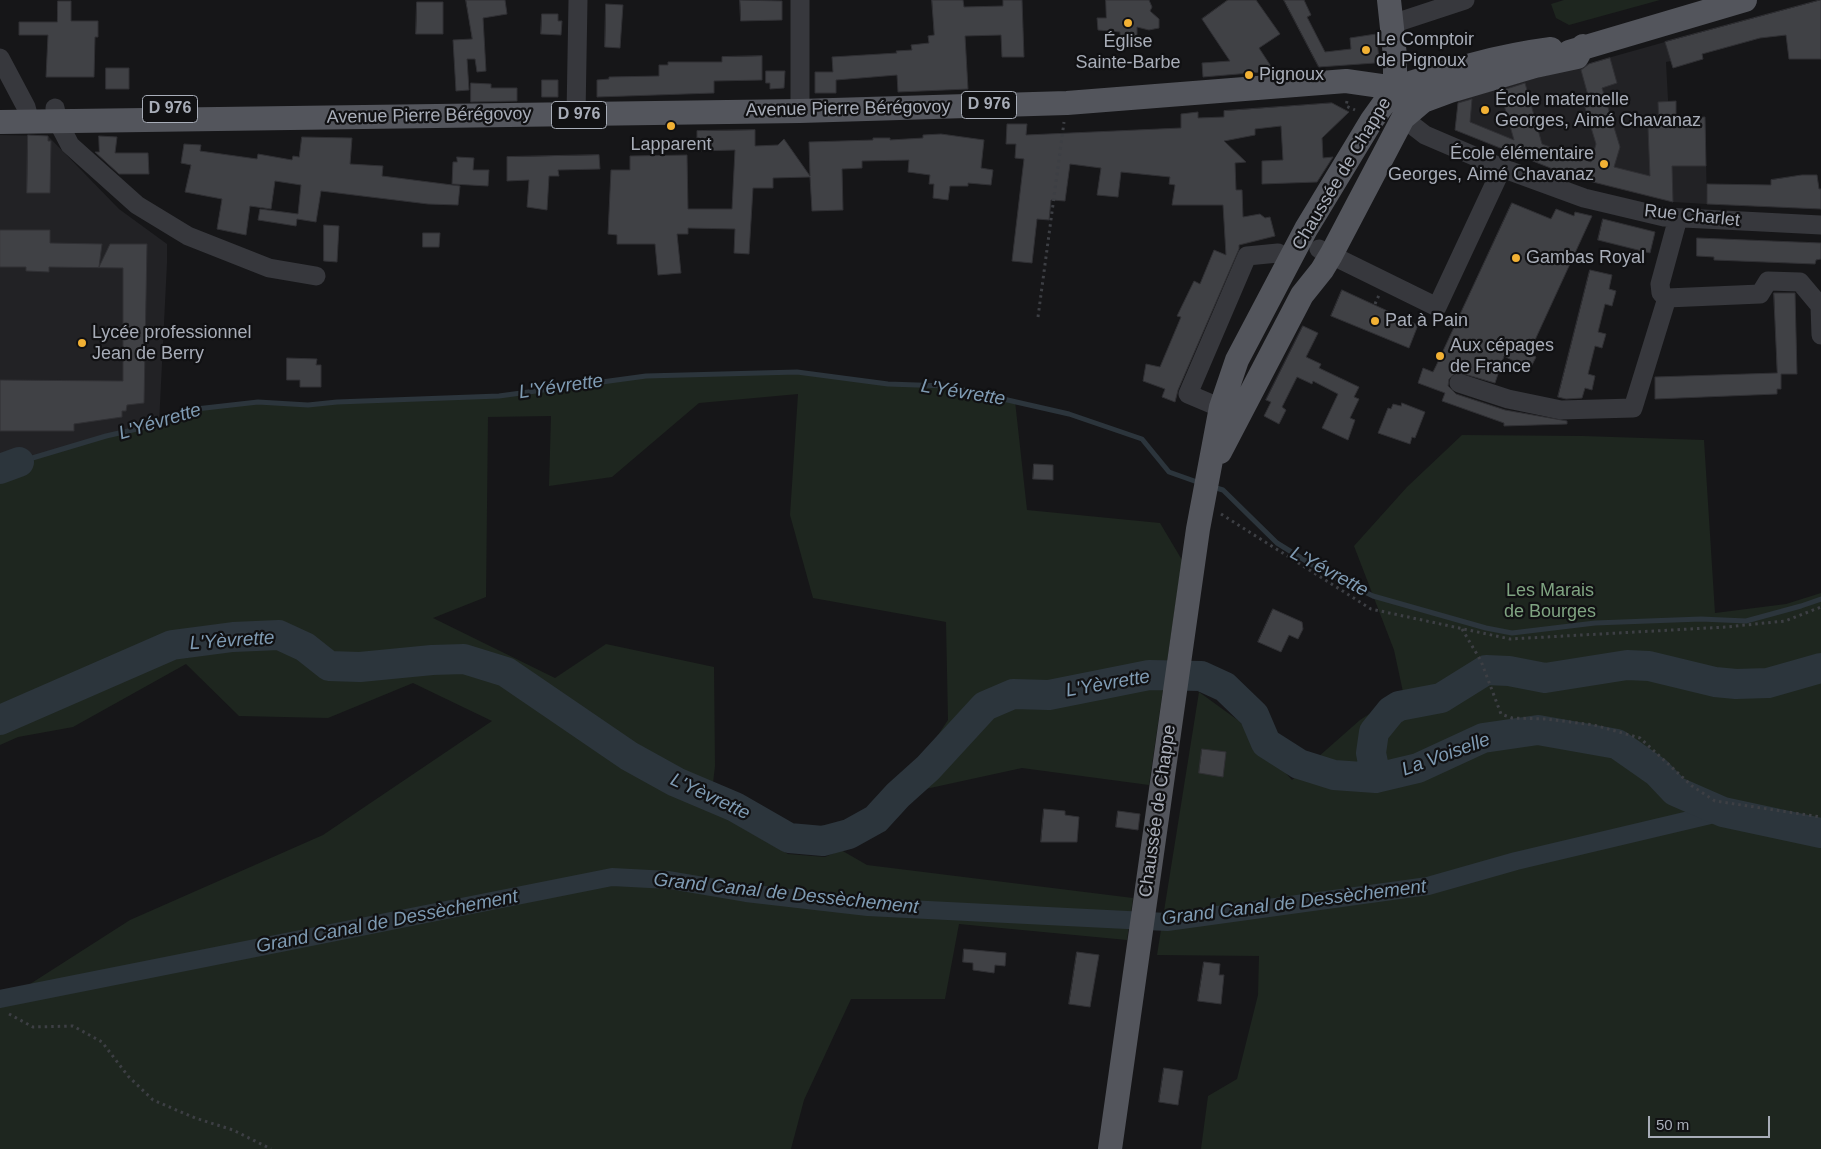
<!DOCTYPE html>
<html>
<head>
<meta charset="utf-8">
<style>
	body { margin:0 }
	#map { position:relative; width:1821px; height:1149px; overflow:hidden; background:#161618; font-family:Arial,sans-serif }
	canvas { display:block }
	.scale { position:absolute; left:1648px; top:1116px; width:122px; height:22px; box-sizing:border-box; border:2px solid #a8adb8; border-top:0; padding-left:6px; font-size:15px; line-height:18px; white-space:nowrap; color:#a8adb8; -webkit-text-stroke:4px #111113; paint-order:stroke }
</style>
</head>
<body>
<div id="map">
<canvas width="1821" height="1149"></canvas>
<div class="scale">50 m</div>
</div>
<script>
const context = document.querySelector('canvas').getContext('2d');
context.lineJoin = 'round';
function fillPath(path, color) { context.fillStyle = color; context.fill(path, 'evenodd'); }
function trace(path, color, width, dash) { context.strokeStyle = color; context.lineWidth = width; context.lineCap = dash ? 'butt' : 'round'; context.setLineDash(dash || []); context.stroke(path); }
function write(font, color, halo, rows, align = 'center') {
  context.font = font + ' Arial,sans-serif'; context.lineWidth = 4.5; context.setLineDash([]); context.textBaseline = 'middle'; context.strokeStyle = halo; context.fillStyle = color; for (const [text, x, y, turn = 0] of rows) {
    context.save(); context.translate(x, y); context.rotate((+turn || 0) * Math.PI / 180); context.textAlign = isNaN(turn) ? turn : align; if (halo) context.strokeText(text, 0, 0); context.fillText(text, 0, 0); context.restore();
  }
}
fillPath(new Path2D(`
	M1665 42 1671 61 1666 62 1669 118 1705 117 1707 204 1673 202 1573 177 1455 130 1458 100Z
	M0 135 48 136 119 209 167 244V263L159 424 106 436 0 469Z`), '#222225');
fillPath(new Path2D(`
	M1564 0H1660L1569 25 1556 18 1551 4Z
	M797 372 888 384 946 386 1015 401 1027 510 1160 523 1182 560 1149 785 1022 768 898 795 948 720 946 622 813 598 790 515 798 394 699 403 612 477 549 486 551 416 488 417 486 597 433 618 555 678 606 644 714 667 715 766 710 809 788 854 825 857 841 850 867 865 1133 898 1127 940 959 924 945 999H851L804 1100 791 1149H0V997L16 993 130 920 323 835 492 721 413 683 328 718 239 716 186 664 73 727 18 737 0 745V469L106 436 159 424 196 409 258 402 308 405 337 402 499 396 646 376Z
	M1462 435 1583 436 1704 440 1715 613 1786 604 1821 593V1149H1201L1208 1096 1237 1079 1258 995 1259 956 1157 955 1199 692 1239 721 1292 780 1360 720 1403 692 1394 650 1354 546 1407 487Z`), '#1e261f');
trace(new Path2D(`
	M19 462 106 436 159 424 196 409 258 402 308 405 337 402 499 396 646 376 797 372 888 384 946 386 1069 414 1142 439 1169 472 1200 483
	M1213 487 1223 490 1277 543 1324 572 1373 596 1486 628 1512 633 1595 623 1701 619 1746 621 1801 606 1821 599`), '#2c353c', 5);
trace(new Path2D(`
	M0 999 612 877 669 880 746 893 868 907 1167 922 1428 886 1516 861 1723 812`), '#2c353c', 18);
trace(new Path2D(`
	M0 469 19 462
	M0 720 172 645 233 637 279 635 305 647 329 666 360 667 432 660 464 659 506 672 629 756 676 782 735 807 789 838 823 841 849 834 876 819 898 795 928 768 985 706 1013 694 1049 695 1149 675 1201 676 1225 687 1254 715 1266 743 1299 764 1334 775 1376 778 1418 768 1483 738 1538 730 1617 744 1657 772 1675 791 1723 812 1821 833
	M1376 778 1371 753 1374 732 1391 711 1399 706 1441 698 1486 670 1509 671 1545 678 1627 665 1649 666 1715 682 1736 684 1768 683 1821 668`), '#2c353c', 30);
const building = new Path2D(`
	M466 0H505L507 14 483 18 486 71 477 72 475 59H467L469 90 456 91 453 40 472 39Z
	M740 0 782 1V20L741 21Z
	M932 0H963L964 7 1003 6V0H1022L1024 57H1002L1001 35 965 36 968 89 898 92 897 75 836 80V93H815V72H833L832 57 897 53 896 51 912 50 911 45 929 43 928 36 934 35Z
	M1106 0H1149L1152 7 1150 11 1159 19V28L1149 30 1137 27V45L1120 46V32L1098 30 1097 18H1106Z
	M1228 0H1256L1280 34 1259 48 1274 71 1203 77 1202 63 1230 61 1202 19Z
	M1284 0H1304L1311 15 1307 17 1325 52 1351 49 1350 38 1376 34 1379 58 1375 63 1319 67Z
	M1821 0V59H1789L1786 35 1760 38 1702 54 1703 59 1673 68 1665 42Z
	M58 1H71V21H98V37H95L94 77H46L48 35H19V22H57Z
	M417 2H443V34H416Z
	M606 4 623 5 620 48 605 47Z
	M542 14H558V21H562L561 35 541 34Z
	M762 56V80L714 81V93L597 97V80L609 79V77L659 76V65H668V62H722V57Z
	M1610 58 1617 83 1602 88 1620 147 1614 167 1650 176 1648 128 1659 127 1658 102 1676 101V118L1705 117 1706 166H1672L1673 202 1573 177 1455 130 1458 103 1472 99 1470 122 1514 140 1500 91 1525 83 1542 144 1591 162 1596 144 1583 101 1589 99 1581 70 1589 64Z
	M106 68H129V89H106Z
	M766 71H785L784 88 770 89V83H766Z
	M542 80H558V97H542Z
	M471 83 491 84V88H517V101L471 102Z
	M1332 103 1349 112 1322 138 1323 158 1333 157 1317 182 1262 184V161L1283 160 1281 126 1255 129V135L1224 141 1246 162 1235 163 1236 190H1242L1243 217 1260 214 1265 218 1270 217 1275 236 1239 245V249L1178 390 1175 402 1162 397 1165 389 1143 381 1146 364 1160 367 1181 317 1177 316 1194 281 1200 284 1214 250 1226 255 1223 205H1172L1175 185 1169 184 1170 177 1121 172 1118 197 1097 195 1101 168 1070 164 1065 201 1051 200 1049 220 1037 219 1032 263 1012 261 1024 159 1015 158 1016 144H1006L1007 124H1027L1026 135 1181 128V114L1198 112V118L1224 117V111Z
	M755 130V146L778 145 784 139 810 176 809 142 873 140V138H890V140L923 138V135L941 134 984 140 981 168 993 170 991 185 968 183V186H950L948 200 933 198 934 184H929L930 175 908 172 909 160 862 161V168L842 169 843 210 812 211 810 177 773 178V188H753L749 254 734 253 735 229 688 228V234H677L681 273 658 275 655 244H617V235L608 234 611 170H630V156L687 155 688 209H732L735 150 697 151V131Z
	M28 135 48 136V141H51L50 193H27Z
	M99 136 117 137 115 153H148L149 174H119L95 152H99Z
	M302 137 352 138 350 164 383 166 382 176 460 186 458 205 428 204 321 191 316 222 297 219 296 226 258 220 260 209 298 214 301 185 275 181 271 209 250 206 246 235 217 229 222 199 185 192 191 165 181 163 184 144 201 145 200 151 257 159 258 154 292 160 293 156 299 157Z
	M599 155 600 169 558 170 559 176H549L547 210 527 207 529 180 507 181V157Z
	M457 157 474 158 473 170H489L488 186 452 184 453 162H457Z
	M1802 175H1817L1819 189H1821V209L1707 204V184L1771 185V180Z
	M1512 203 1551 219 1556 209 1574 216 1575 212 1592 216 1529 353 1536 357 1530 369 1504 356 1495 383 1457 372 1449 379 1448 386 1456 394 1505 410 1567 421V424L1504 426V423L1442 401 1445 393 1418 383 1423 368 1433 372 1436 366Z
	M1603 219 1655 232 1650 253 1598 240Z
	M324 225 339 226 337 262 324 261Z
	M0 230H50V243L102 244 99 267 110 244H147L144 403 127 405 126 411H122V417L74 424V431H0V380L123 381V268L49 267V272L26 271V267H0Z
	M423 233H440L439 247H423Z
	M1697 238 1821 243V259L1816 260 1815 264 1714 260V257L1697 256Z
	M1590 270 1612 275 1609 289 1616 291 1612 306 1605 304 1598 332 1606 334 1602 348 1595 346 1588 374 1595 376 1592 390 1585 388 1582 398 1566 399 1558 397Z
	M1342 290 1418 325 1409 348 1331 316Z
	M1774 293H1795L1797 374H1781V389H1777V394L1655 399V377L1777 373Z
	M1303 326 1318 333 1306 357 1321 364 1319 368 1359 387 1354 397 1359 399 1350 418 1355 420 1348 440 1322 428 1338 394 1313 381 1312 384 1297 377 1282 407 1286 410 1279 424 1264 416 1271 402 1266 400Z
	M287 358 317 359 316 365H321V387H300V380H287Z
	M1402 403 1425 412 1415 438 1412 437 1410 444 1378 433 1388 408 1391 409 1393 404 1401 406Z
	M1034 464 1053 465V480L1033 479Z
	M1273 609 1302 622 1303 629 1298 639 1289 635 1281 652 1258 642Z
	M1202 749 1226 752 1223 777 1199 773Z
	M1044 809 1065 811V815L1079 817 1077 842H1041Z
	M1118 811 1140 814 1138 830 1116 827Z
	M964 949 1006 953 1005 966 995 965 994 973 973 970V963L963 962Z
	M1077 952 1099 955 1090 1007 1069 1004Z
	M1204 962 1220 964 1219 975H1224L1221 1004 1198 1001Z
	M1164 1068 1183 1071 1178 1105 1159 1102Z`);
fillPath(building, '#404145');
trace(building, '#303034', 1);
trace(new Path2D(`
	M1347 101 1346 106 1355 110
	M1375 304 1379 295
	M1038 317 1064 122
	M1221 514 1371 609 1510 639 1726 627 1785 621 1821 607
	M1462 629 1481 661 1501 714 1512 718 1546 719 1594 725 1640 738 1692 786 1715 801 1821 817
	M9 1014 33 1027 73 1026 102 1042 128 1076 153 1100 195 1118 233 1130 271 1149`), '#3d3f44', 3, [2.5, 4]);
trace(new Path2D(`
	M800 0V111
	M1392 24 1465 0
	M0 58 26 107 30 122
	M55 108 58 122 70 145 137 205 188 236 269 268 316 276
	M576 115 578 0
	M1403 118 1425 135 1502 168 1584 198 1664 217 1821 225
	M1319 249 1437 307 1502 168
	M1667 298 1760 294 1768 281 1800 282 1820 306 1821 335
	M1459 383 1508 399 1561 410 1633 408 1667 298 1661 293 1660 284 1678 218
	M1233 413 1188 394 1247 256 1278 253 1290 260`), '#37383d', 19);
trace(new Path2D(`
	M1389 0 1395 56V88L1399 102
	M1569 52 1745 0
	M1395 88C1446 71 1497 56 1551 49
	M0 122 800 111 1067 103 1346 81 1395 88 1423 101
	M1220 452 1302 295 1322 270 1331 255 1403 118 1423 101 1450 91 1535 66 1577 57 1583 46
	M1110 1149 1198 529 1221 407 1237 360 1306 229 1372 120 1395 88`), '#53555c', 24);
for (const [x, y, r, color] of [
	[1128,23,5,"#f2b134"],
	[1366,50,5,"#f2b134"],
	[1249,75,5,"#f2b134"],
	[1485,110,5,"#f2b134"],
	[671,126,5,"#f2b134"],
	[1604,164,5,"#f2b134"],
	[1516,258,5,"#f2b134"],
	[1375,321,5,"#f2b134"],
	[82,343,5,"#f2b134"],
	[1440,356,5,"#f2b134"]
]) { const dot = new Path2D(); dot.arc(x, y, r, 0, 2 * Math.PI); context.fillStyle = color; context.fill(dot); trace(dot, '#111113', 2); }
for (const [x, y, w] of [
	[989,105,55],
	[170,109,55],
	[579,115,55]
]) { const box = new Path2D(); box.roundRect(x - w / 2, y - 13.5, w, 27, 4); context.fillStyle = '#111113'; context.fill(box); trace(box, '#a8adb8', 1); }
write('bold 16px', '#a8adb8', null, [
	["D 976",989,105],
	["D 976",170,109],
	["D 976",579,115]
]);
write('18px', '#a8adb8', '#111113', [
	["Le Comptoir",1376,40],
	["de Pignoux",1376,61],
	["Église",1128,42,"center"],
	["Sainte-Barbe",1128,63,"center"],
	["Pignoux",1259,75],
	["École maternelle",1495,100],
	["Georges, Aimé Chavanaz",1495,121],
	["Lapparent",671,145,"center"],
	["École élémentaire",1594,154,"right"],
	["Georges, Aimé Chavanaz",1594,175,"right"],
	["Gambas Royal",1526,258],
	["Pat à Pain",1385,321],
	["Lycée professionnel",92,333],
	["Jean de Berry",92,354],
	["Aux cépages",1450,346],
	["de France",1450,367]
], 'left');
write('18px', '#a8adb8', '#111113', [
	["Avenue Pierre Bérégovoy",848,109,-1],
	["Avenue Pierre Bérégovoy",429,116,-1],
	["Chaussée de Chappe",1342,174,-59],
	["Rue Charlet",1692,216,6],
	["Chaussée de Chappe",1158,811,-82]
]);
write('18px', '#7fa381', '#111113', [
	["Les Marais",1550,591],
	["de Bourges",1550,612]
]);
write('italic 19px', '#7f9bb3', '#111113', [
	["L'Yévrette",561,387,-8],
	["L'Yévrette",963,393,9],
	["L'Yévrette",160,422,-17],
	["L'Yévrette",1329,572,28],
	["L'Yèvrette",232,641,-4],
	["L'Yèvrette",1108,684,-10],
	["La Voiselle",1446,755,-20],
	["L'Yèvrette",710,797,25],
	["Grand Canal de Dessèchement",786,894,6],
	["Grand Canal de Dessèchement",1294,903,-7],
	["Grand Canal de Dessèchement",387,922,-11]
]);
</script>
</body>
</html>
